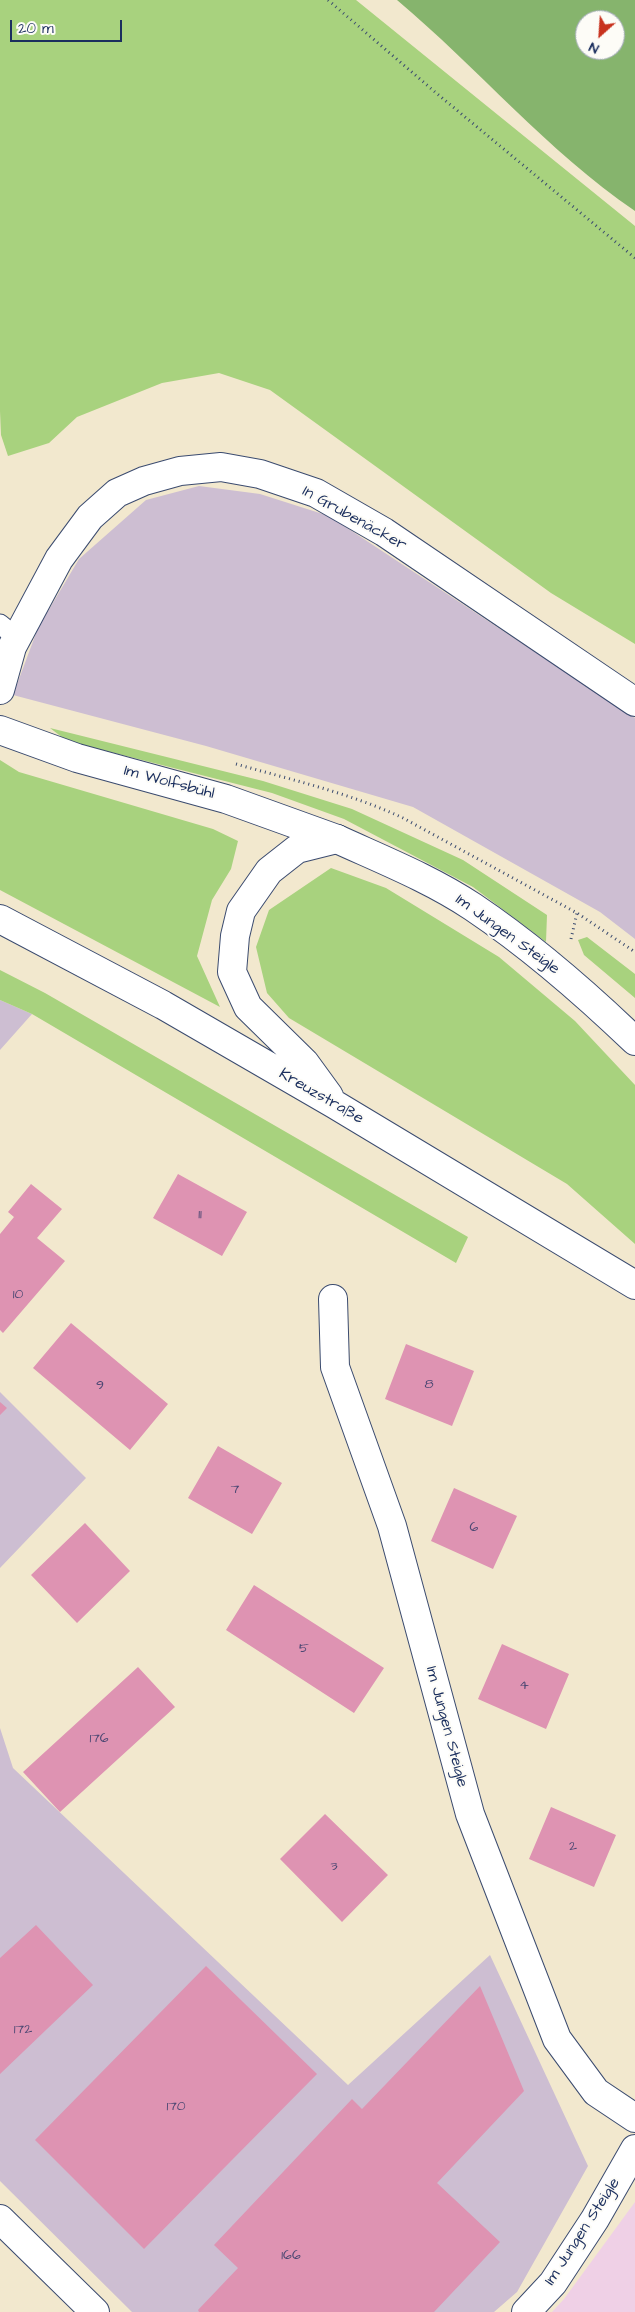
<!DOCTYPE html>
<html>
<head>
<meta charset="utf-8">
<style>
	body { margin:0 }
	#map { position:relative; width:635px; height:2312px; overflow:hidden; background:#f2e8ce; font-family:"Architects Daughter",sans-serif }
	canvas { display:block }
	.north { position:absolute; left:575px; top:10px; width:50px; height:50px; box-sizing:border-box; background:#fdfcf7; border:1px solid #a3aaba; border-radius:50%; rotate:206deg; font-size:14px; font-weight:700; line-height:20px; text-align:center; color:#1b2f5e }
	.north::after { content:''; display:block; margin:auto; width:18px; height:22px; background:#c8321e; clip-path:polygon(50% 0,100% 100%,50% 72%,0 100%) }
	.scale { position:absolute; left:10px; top:20px; width:112px; height:22px; box-sizing:border-box; border:2px solid #1b2f5e; border-top:0; padding-left:6px; font-size:15px; line-height:18px; white-space:nowrap; color:#1b2f5e; -webkit-text-stroke:4px #fdfcf7; paint-order:stroke }
</style>
</head>
<body>
<div id="map">
<canvas width="635" height="2312"></canvas>
<div class="north">N</div>
<div class="scale">20 m</div>
</div>
<script>
const context = document.querySelector('canvas').getContext('2d');
context.lineJoin = 'round';
function fillPath(path, color) { context.fillStyle = color; context.fill(path, 'evenodd'); }
function trace(path, color, width, dash) { context.strokeStyle = color; context.lineWidth = width; context.lineCap = dash ? 'butt' : 'round'; context.setLineDash(dash || []); context.stroke(path); }
function write(font, color, halo, rows, align = 'center') {
  context.font = font + ' "Architects Daughter",sans-serif'; context.lineWidth = 4; context.setLineDash([]); context.textBaseline = 'middle'; context.strokeStyle = halo; context.fillStyle = color; for (const [text, x, y, turn = 0] of rows) {
    context.save(); context.translate(x, y); context.rotate((+turn || 0) * Math.PI / 180); context.textAlign = isNaN(turn) ? turn : align; if (halo) context.strokeText(text, 0, 0); context.fillText(text, 0, 0); context.restore();
  }
}
fillPath(new Path2D(`
	M635 2202V2312H552L564 2299Z`), '#efd0e6');
fillPath(new Path2D(`
	M199 486 260 494 329 516 635 718V939L600 912 413 807 206 746 13 695 38 628 79 559 146 500Z
	M0 1000 32 1014 0 1050Z
	M0 1392 86 1478 0 1568Z
	M0 1728 13 1768 348 2085 490 1955 588 2166 517 2292 494 2312H132L0 2181Z`), '#cdbed2');
fillPath(new Path2D(`
	M0 0H356L635 226V644L551 593 270 390 219 373 162 383 77 417 49 443 8 456 1 435 0 411Z
	M50 728 263 781 352 809 463 860 547 915 546 942 473 887 344 819 272 793 67 741Z
	M0 760 19 772 213 829 238 841 231 869 212 900 197 956 220 1007 0 890Z
	M331 868 386 888 499 957 575 1021 635 1085V1244L567 1184 289 1018 267 993 256 947 269 910Z
	M587 937 635 974V998L584 955 578 940Z
	M0 970 45 993 468 1237 456 1263 32 1014 0 1000Z`), '#a8d27e');
fillPath(new Path2D(`
	M397 0H635V211C547 151 478 68 397 0ZM585 20H615V50H585Z`), '#86b46d');
fillPath(new Path2D(`
	M178 1174 247 1212 222 1256 153 1218Z
	M31 1184 62 1209 37 1238 65 1261 3 1333 0 1330V1234L14 1217 8 1212Z
	M71 1323 168 1404 130 1450 33 1368Z
	M406 1344 474 1371 452 1426 385 1399Z
	M0 1402 7 1408 0 1415Z
	M218 1446 282 1483 252 1534 188 1498Z
	M454 1488 517 1516 493 1569 431 1541Z
	M85 1523 130 1571 77 1623 31 1575Z
	M254 1585 384 1668 354 1713 226 1630Z
	M502 1644 569 1674 546 1729 478 1699Z
	M138 1667 175 1707 60 1812 23 1772Z
	M551 1807 616 1835 594 1887 529 1859Z
	M325 1814 388 1875 342 1922 280 1859Z
	M36 1925 93 1985 0 2074V1958Z
	M206 1966 317 2074 144 2249 35 2140Z
	M480 1986 524 2091 437 2183 500 2242 434 2312H199L198 2310 238 2268 214 2245 352 2099 362 2109Z`), '#de93b2');
const service = new Path2D(`
	M0 624 17 638`);
const minor = new Path2D(`
	M0 690 12 647 59 559 90 517 117 493 144 481 180 471 221 467 260 474 316 493 384 532 635 702
	M0 730 77 758 226 799 337 839
	M333 1299 335 1367 392 1526 470 1814 557 2039 596 2092 635 2118`);
const tertiary = new Path2D(`
	M337 839C383 860 431 879 473 907 531 946 585 993 635 1041
	M0 2219 95 2312
	M526 2312 553 2283 595 2219 635 2149`);
const primary = new Path2D(`
	M0 919 163 1005 334 1104 635 1285
	M329 1096 305 1063 248 1007 232 972 235 936 241 911 269 871 297 849 337 839`);
trace(service, '#3b4b6f', 21);
trace(minor, '#3b4b6f', 30);
trace(tertiary, '#3b4b6f', 30);
trace(primary, '#3b4b6f', 30);
trace(new Path2D(`
	M328 0 435 92 635 258
	M236 764C292 780 350 793 403 818L577 913 635 952
	M571 939 577 913`), '#3b4b6f', 3, [1, 4]);
trace(service, '#fff', 19);
trace(minor, '#fff', 28);
trace(tertiary, '#fff', 28);
trace(primary, '#fff', 28);
write('14px', '#4c4873', null, [
	["11",200,1215],
	["10",18,1295],
	["8",429,1385],
	["9",100,1386],
	["7",235,1490],
	["6",474,1528],
	["5",304,1649],
	["4",524,1686],
	["176",99,1739],
	["2",573,1847],
	["3",334,1867],
	["172",23,2030],
	["170",176,2107],
	["166",291,2256]
]);
write('16px', '#1b2f5e', '#fdfcf7', [
	["In Grubenäcker",354,519,29],
	["Im Wolfsbühl",169,783,15],
	["Im Jungen Steigle",507,935,36],
	["Kreuzstraße",321,1097,30],
	["Im Jungen Steigle",446,1727,75],
	["Im Jungen Steigle",583,2232,-57]
]);
</script>
</body>
</html>
